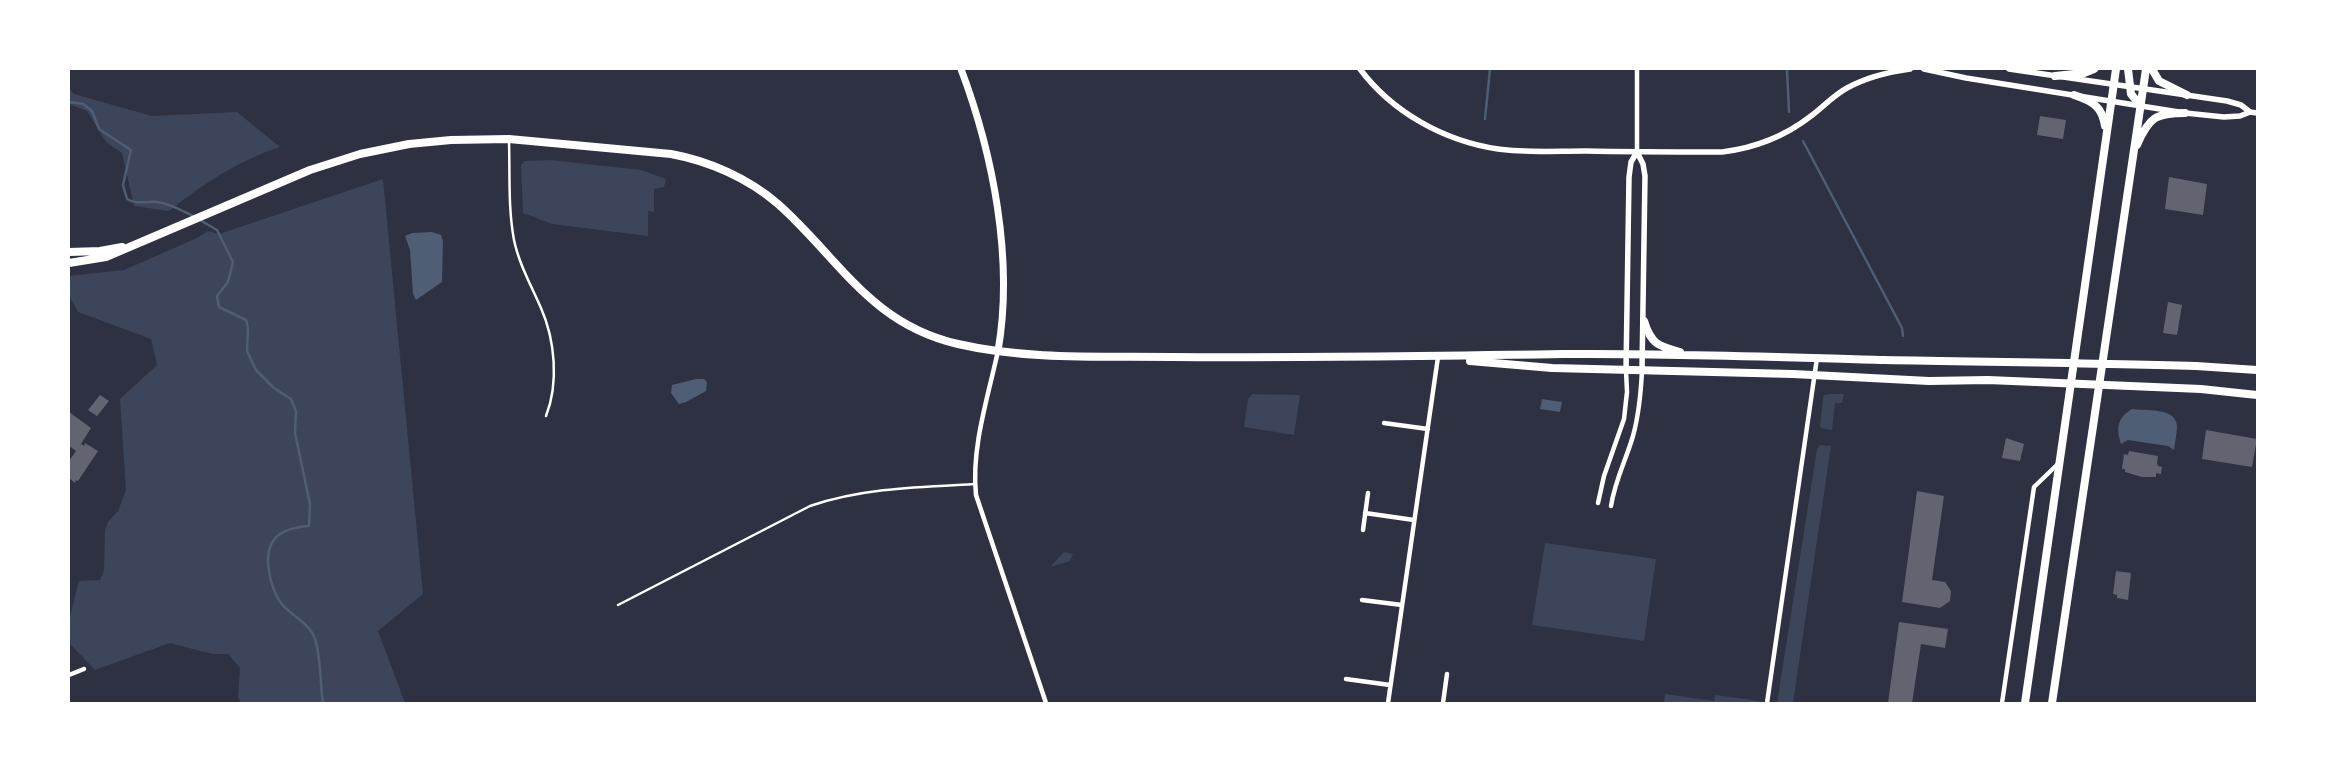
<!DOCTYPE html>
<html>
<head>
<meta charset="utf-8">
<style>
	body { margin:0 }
	#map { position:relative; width:2326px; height:772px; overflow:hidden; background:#2d3142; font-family:Jost,sans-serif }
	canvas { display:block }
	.frame { position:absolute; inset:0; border:70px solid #fff; pointer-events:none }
</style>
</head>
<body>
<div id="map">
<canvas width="2326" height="772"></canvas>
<div class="frame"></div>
</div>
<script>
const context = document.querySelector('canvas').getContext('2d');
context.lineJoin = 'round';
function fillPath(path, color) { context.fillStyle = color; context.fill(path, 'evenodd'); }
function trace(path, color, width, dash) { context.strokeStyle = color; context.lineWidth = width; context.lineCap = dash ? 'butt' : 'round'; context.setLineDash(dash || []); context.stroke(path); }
fillPath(new Path2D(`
	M69 89 74 94 152 116 237 112 280 147C238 161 204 183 169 211L134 206 122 153 106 142 87 111 69 104Z
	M550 160 641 170 666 179 664 187 654 189V212L648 211V236L552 224 523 213 521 165 525 161Z
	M383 179 423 594 378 631 405 703H241L238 697 240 668 228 654H212L170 643 95 670 69 643V620L79 581 100 580 104 570 105 530 108 522 118 511 126 490 120 399 157 365 151 339 78 312 69 296V276L124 270 197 238 208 231 219 234Z
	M1252 394 1300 395 1294 435 1244 427 1248 399Z
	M1831 394H1844L1842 403H1835L1832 430 1821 428 1820 426 1823 398 1824 395Z
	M1820 445 1831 446 1793 703H1777L1817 449Z
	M1545 543 1656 559 1644 641 1532 625Z
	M1064 552 1073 554 1070 561 1050 567Z
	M1665 694 1714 701 1715 695 1760 701 1759 703H1664Z`), '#3c4559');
fillPath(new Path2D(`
	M432 232 441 235 443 241 442 282 416 300 413 294 410 250 405 236 412 233Z
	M696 379H704L707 382 706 391 686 402 679 404 671 393 672 385Z
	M1542 399 1562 402 1560 412 1540 409Z
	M2132 409C2145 411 2176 407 2177 426 2177 433 2175 442 2174 450L2168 446 2128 440 2121 444C2116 428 2117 418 2132 409Z`), '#4f5d75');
trace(new Path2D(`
	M1787 69 1789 112
	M69 102 83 104 92 111 99 129 131 150 123 185 127 199C137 205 146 201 158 202 171 204 183 211 195 217
	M1485 119 1490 69
	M1803 141 1902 328 1903 336
	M200 220 217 230 233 262 228 282 217 296 219 307 246 320 248 328 247 351 256 370 274 388 291 399 296 411 295 433 310 504 309 526C279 528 264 540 269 571 270 581 275 595 281 603 291 616 310 623 315 639 321 656 320 684 323 703`), '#4f5d75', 2.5);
fillPath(new Path2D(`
	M2040 116 2066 120 2063 139 2037 135Z
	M2169 177 2207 184 2203 215 2165 209Z
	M2168 302 2182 305 2177 335 2163 333Z
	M100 395 109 401 97 416 88 410Z
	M69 412 91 428 81 444 84 446 85 443 98 451 78 481 76 480 75 483 69 478V461L76 451 69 446Z
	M2206 430 2257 439 2252 467 2202 459Z
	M2006 438 2024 444 2020 461 2002 458Z
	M2129 451 2158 456 2157 463 2158 466 2162 467 2161 474 2156 473V477H2142L2125 472V469H2122L2124 454 2128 455Z
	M1917 491 1944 496 1932 580 1945 582 1951 591 1950 601 1940 608 1902 602Z
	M2116 571 2131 573 2128 600 2117 598V595L2113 594Z
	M1899 622 1948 629 1945 648 1921 644 1912 703H1888Z`), '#626471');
trace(new Path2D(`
	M509 141C510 174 508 208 514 240 519 264 531 285 541 308 555 340 559 383 546 416
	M618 605 810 506C863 488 919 487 975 484`), '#fff', 2.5);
trace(new Path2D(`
	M1637 69V152
	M998 351C988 397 971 448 976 495L1046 703
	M1384 423 1428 429
	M1598 503 1604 476 1624 419 1627 392 1626 370
	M1611 506C1615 480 1626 460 1633 436 1639 414 1641 392 1642 370
	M1365 513 1414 520
	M1363 530 1368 493
	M1362 600 1402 605
	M69 675 84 669
	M1346 679 1390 685
	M1388 703 1438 357
	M1443 703 1447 674
	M1767 703 1817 358
	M2002 703 2034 487 2059 463`), '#fff', 4.5);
trace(new Path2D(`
	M1360 69C1392 112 1444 141 1498 149 1526 153 1556 151 1585 151 1631 152 1676 152 1722 152 1755 148 1784 137 1811 116 1823 107 1834 95 1847 88 1867 77 1888 72 1910 69
	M1924 69 1966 78 2185 113 2224 117 2240 116 2250 112 2257 113
	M2009 69 2227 101 2241 105 2250 112
	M1637 152 1643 164 1645 176 1642 370
	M1626 370 1629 177 1631 162 1637 152`), '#fff', 5.5);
trace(new Path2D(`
	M961 69C993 154 1014 260 998 351`), '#fff', 7);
trace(new Path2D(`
	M69 252 100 251 122 247
	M69 263 106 257 310 170 360 154 409 144 451 140 509 139 671 154C709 161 748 178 778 204 839 258 870 324 958 344 1027 360 1102 356 1173 357 1304 358 1434 356 1565 354 1671 353 1778 357 1884 360 1988 362 2092 363 2196 366L2257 370
	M1644 321C1651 344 1658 346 1680 352
	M1470 361 1552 368 1793 374 1929 381 1988 380 2201 389 2257 395`), '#fff', 8);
trace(new Path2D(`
	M2128 69 2131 94 2140 105
	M2152 69 2159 81 2187 95
	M2055 76 2084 73 2094 69
	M2074 95C2092 101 2102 106 2105 126
	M2137 145C2149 117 2156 113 2185 113
	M2025 703 2116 69
	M2052 703 2146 69`), '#fff', 8);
</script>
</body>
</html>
